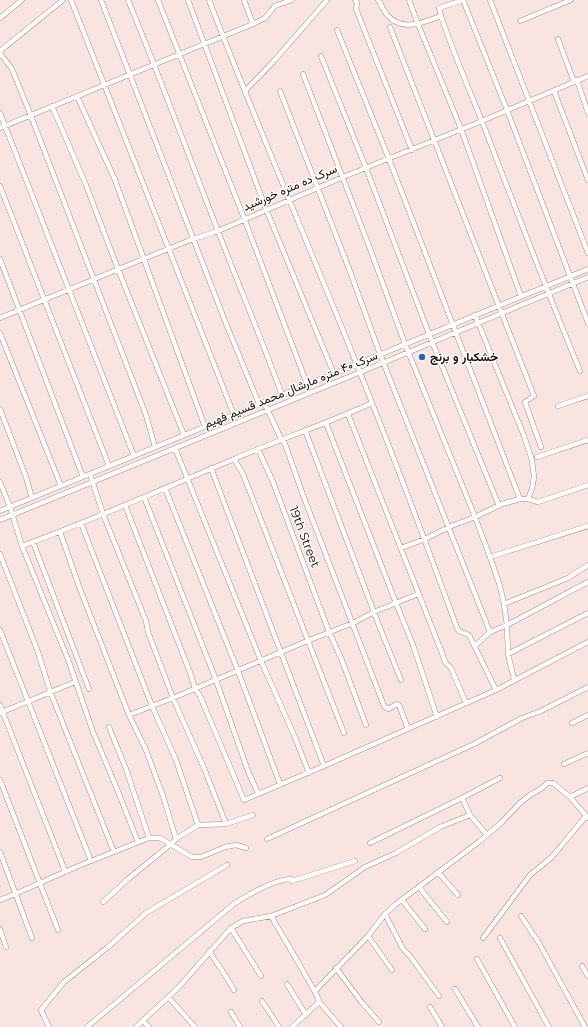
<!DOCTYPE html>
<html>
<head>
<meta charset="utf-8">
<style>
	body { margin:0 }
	canvas { display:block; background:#fae4df }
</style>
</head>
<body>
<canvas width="588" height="1027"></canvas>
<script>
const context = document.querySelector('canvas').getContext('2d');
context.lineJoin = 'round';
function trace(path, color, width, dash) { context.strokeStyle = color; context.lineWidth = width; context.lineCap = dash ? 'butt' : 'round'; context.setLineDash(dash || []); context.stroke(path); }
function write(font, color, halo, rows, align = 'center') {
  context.font = font + ' Montserrat,Vazirmatn,sans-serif'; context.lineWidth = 3; context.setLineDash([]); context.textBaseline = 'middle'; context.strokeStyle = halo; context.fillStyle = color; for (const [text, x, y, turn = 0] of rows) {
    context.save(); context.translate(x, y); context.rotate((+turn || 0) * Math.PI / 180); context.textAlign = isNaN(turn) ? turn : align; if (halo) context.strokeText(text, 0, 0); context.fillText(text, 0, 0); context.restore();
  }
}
const minor = new Path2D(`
	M71 0 234 415
	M101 0 225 321 259 404
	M128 0C160 77 188 154 218 231 239 286 262 340 282 395
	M158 0 244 218 307 384
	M188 0 266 209 334 374
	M209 0C256 123 308 243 357 365 392 452 425 540 457 628L459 631 469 635 496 690
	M355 0 357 3 356 9 412 150
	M378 0C382 5 384 12 388 16 403 32 424 22 441 16L439 8 463 0
	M409 0 418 24 461 129 521 296
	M463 0 507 110 570 276
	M490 0 588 253
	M441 16C454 55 470 91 485 129 516 210 547 291 580 371
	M0 18 22 0
	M520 21 571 0
	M253 24 265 18 275 6 292 0
	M390 27 534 396 525 402 541 447
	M337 30 389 159 520 499
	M558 39 574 82
	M0 51 63 0
	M0 53 12 69 31 116 146 415 155 447
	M321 56 366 168 429 334 499 506
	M303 74 369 246 405 344 475 517 490 557 500 586 504 604 507 625 508 654 514 679
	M577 80 588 113
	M245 91 273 62 327 0
	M280 91 351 274 380 354 490 632
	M554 91 588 180
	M77 96 115 180 205 427
	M52 106 86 185 118 269 184 435
	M0 113 134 456
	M0 128 253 24 244 0
	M0 186 109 466
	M0 259 83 477
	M570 276 588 323
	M475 315 524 436 532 460 534 477 532 489 528 499
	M0 318 143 259 193 239 218 231 343 177 482 121 588 76
	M0 333 61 486
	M264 402 281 439 285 444 303 495 384 706 388 709 397 704 399 705 408 729
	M558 406 588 396
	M0 409 26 477 32 498
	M348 414 442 653 445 662 451 668 466 703
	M326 423 396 603 413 645 437 717
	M305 430 380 628 401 680
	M175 448 261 661 294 735 309 773
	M258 449 273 482 329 632 341 658 366 725
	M537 457 588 440
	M234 459 243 474 344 733
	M211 468 324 766
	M90 474 103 514 146 621 148 632 173 698 204 768 226 824
	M0 482 10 507 22 546 69 662 93 732 117 789 138 842
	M165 488 238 671 280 784
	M144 497 216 680 248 771 258 793
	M125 505 191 675 195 689 200 696 244 800 324 766 496 690 588 642
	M0 511 588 269
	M0 520 390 360 588 277
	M81 523 152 706 176 760 198 825
	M60 532 80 589 129 715 146 750 163 796 176 839
	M33 542 89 689
	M22 546C93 520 162 489 232 460 278 440 326 424 372 403
	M401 548 425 539 449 527 475 517 502 504 520 499H528L538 502 588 485
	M0 554 38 652 50 691 114 852
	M490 557 588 526
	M504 604 568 578 588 565
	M0 630 91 861C60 873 31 888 0 900
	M475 646 490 632 507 625 588 582
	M508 654 588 613
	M0 705 65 871
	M0 713 75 682
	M129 715 173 698 307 641 353 623 374 612 418 594
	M572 723 588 715
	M109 727 126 769 149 838
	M564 764 588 753
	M0 780 58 930
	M570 797 588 788
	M462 798 470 815
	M267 839 474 744 522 718 541 711 588 687
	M370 843 462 798 500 778
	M0 852 32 938
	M91 861 149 838H160L192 857H201L225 847 236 845 246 848
	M438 872 458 895
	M419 887 447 922
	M402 900 425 929
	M103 902 128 879 171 844 176 839 198 825 226 824 253 815
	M385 914 403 949 410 956 439 996
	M271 916 298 962 315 992
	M521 916 539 943 585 1027
	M231 928 261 976
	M0 929 6 947
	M368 936 392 970
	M483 938 530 875 552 857 586 816
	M500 938 549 1027
	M209 951 225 975 234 990
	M477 959 515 1027
	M582 966 588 976
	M336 968 363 1004 379 1022
	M287 984 306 1015
	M455 989 478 1027
	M169 998 195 1027
	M262 1001 279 1027
	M319 1002 341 1027
	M430 1007 442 1027
	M231 1012 240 1027
	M143 1021 149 1027
	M49 1027 41 1010 64 982 108 947 146 913 227 865
	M87 1027 235 903C248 895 275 879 291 879L292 881 355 861
	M136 1027 177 989 231 928 243 921 271 916 325 895 365 867 396 853 440 827 470 815 487 835
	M292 1027 317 1004 319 1000 315 992 316 990 368 936 385 914 396 904 480 841 501 823 520 803 530 795 542 788 547 783H553L570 797 588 818`);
trace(minor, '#ac8b83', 5.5);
trace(minor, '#fff', 4.5);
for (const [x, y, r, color] of [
	[422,357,4,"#325ccc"]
]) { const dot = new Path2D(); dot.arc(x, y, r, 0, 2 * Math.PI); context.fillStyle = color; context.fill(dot); trace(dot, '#fff', 1.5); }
write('12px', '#170c09', '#fff', [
	["سرک ده متره خورشید",290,188,-23],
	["سرک ۴۰ متره مارشال محمد قسیم فهیم",291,390,-22],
	["19th Street",304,537,69]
]);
write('bold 12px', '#170c09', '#fff', [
	["خشکبار و برنج",430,357]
], 'left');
</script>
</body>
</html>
